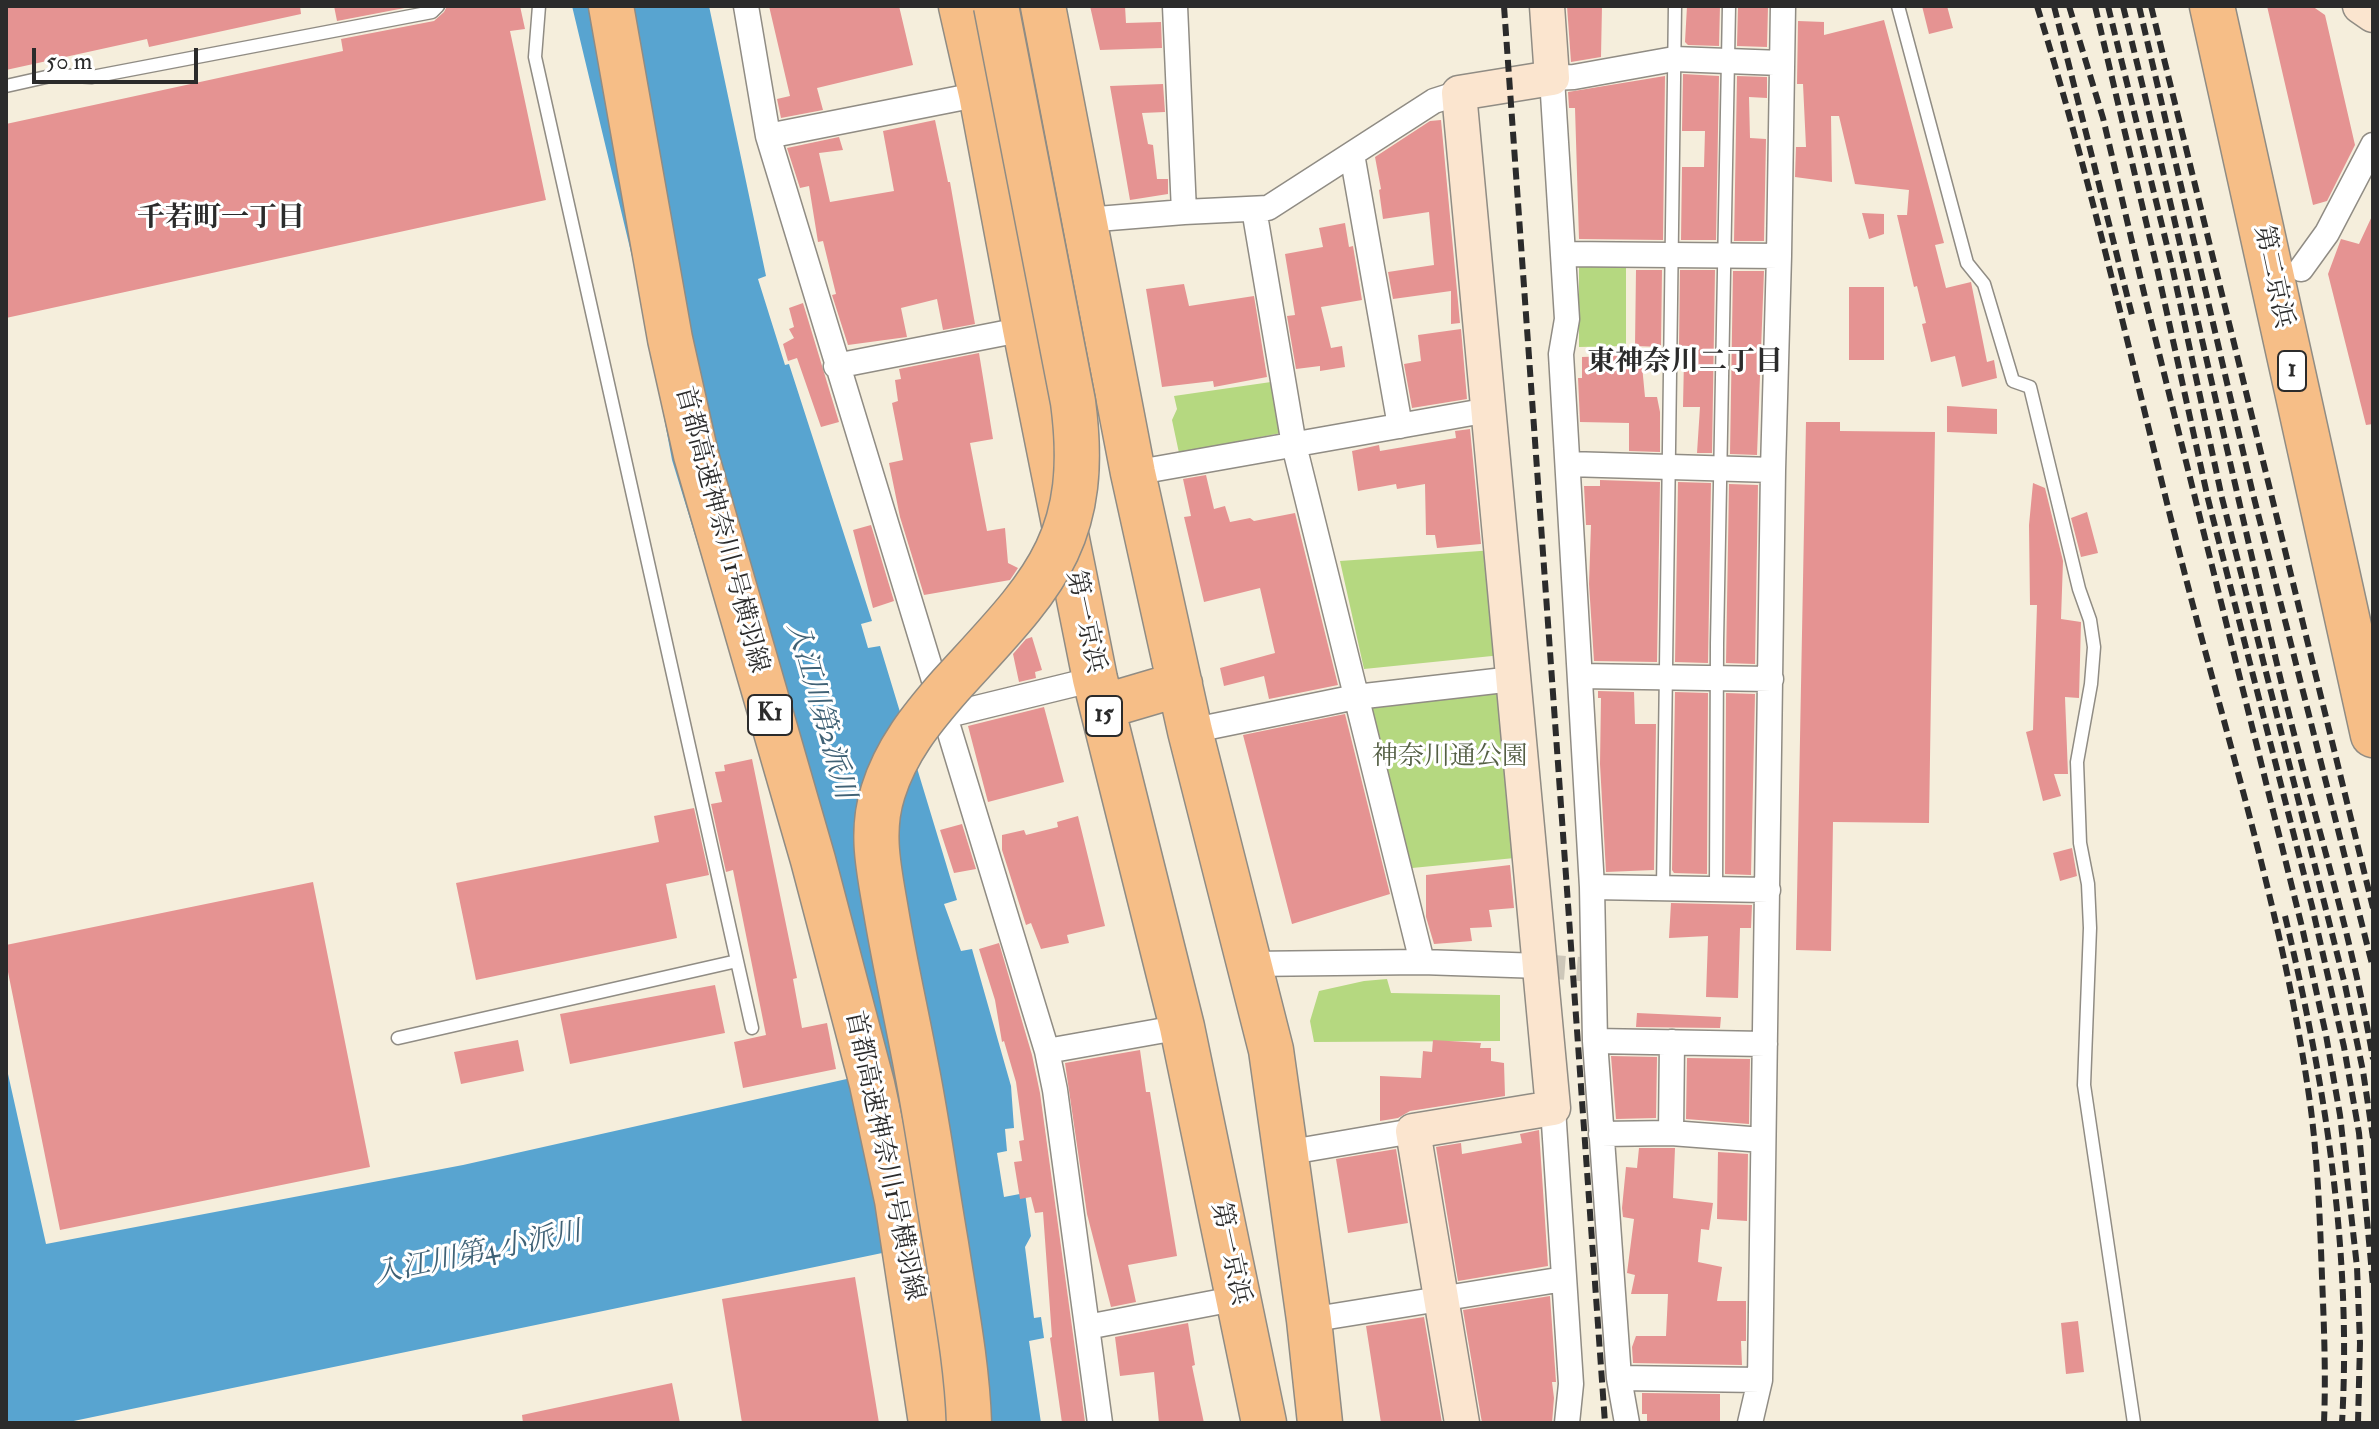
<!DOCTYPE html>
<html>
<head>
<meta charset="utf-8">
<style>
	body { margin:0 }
	#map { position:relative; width:2379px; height:1429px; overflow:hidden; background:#f5eedc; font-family:"IM FELL Double Pica",serif }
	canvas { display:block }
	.frame { position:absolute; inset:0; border:8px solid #2b2b2b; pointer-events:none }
	.scale { position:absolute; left:32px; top:48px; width:166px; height:36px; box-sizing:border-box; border:4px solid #2b2b2b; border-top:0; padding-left:10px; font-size:24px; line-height:28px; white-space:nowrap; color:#2b2b2b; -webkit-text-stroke:6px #fff; paint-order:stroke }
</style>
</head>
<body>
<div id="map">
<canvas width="2379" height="1429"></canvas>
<div class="frame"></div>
<div class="scale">50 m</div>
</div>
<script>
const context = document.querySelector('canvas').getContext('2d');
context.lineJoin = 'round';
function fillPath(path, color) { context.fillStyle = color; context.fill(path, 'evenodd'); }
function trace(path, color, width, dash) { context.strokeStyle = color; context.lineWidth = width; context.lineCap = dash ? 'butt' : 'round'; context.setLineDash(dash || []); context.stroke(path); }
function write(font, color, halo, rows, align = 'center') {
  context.font = font + ' "IM FELL Double Pica","Noto Serif JP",serif'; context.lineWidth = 6; context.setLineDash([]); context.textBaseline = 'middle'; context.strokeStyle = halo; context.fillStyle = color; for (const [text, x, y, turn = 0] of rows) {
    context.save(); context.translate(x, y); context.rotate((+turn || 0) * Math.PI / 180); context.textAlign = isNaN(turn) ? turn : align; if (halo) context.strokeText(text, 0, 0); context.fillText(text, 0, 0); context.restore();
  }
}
fillPath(new Path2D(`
	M1579 264H1626V346L1579 347Z
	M1271 382 1281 433 1179 453 1172 420 1177 409 1174 396Z
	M1494 550 1502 655 1364 669 1340 561Z
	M1497 687 1525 857 1412 868 1369 702Z
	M1387 979 1391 993 1500 995V1041L1314 1042 1310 1021 1319 991 1364 981Z`), '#b5d880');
fillPath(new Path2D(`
	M572 6H709L766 276 758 279 785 365 789 364 872 621 861 624 868 648 880 646 957 900 944 904 961 951 972 949 1011 1086 1014 1128 1005 1129 1007 1151 997 1153 1004 1197 1025 1193 1031 1236 1025 1247 1034 1318 1041 1317 1044 1338 1029 1341 1041 1423H911L887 1252 64 1423H6V1065L46 1244 463 1165 860 1076 672 460 640 290Z`), '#58a4d0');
fillPath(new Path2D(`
	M6 6H300L301 14 149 47 147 39 6 70Z
	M334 6H415L337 21Z
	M447 6H520L525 29 510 31 546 200 6 318V124L343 51 341 39 434 21 444 12Z
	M769 6H899L913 65 817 88 823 110 781 118 777 99 790 96Z
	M1090 6H1125L1126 23 1161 22 1162 48 1100 50Z
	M1567 6H1602L1601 57 1571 62Z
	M1687 6H1720L1719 46 1688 45 1685 42Z
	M1922 6H1947L1953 28 1929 34Z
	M2267 6H2312L2325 15 2355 145 2327 201 2313 205Z
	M1738 7H1768L1767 47 1737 46Z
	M1884 20 1944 243 1935 245 1946 288 1971 282 1987 362 1994 360 1997 378 1962 387 1955 356 1931 362 1922 324 1926 323 1917 286 1914 287 1897 215H1907L1909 190 1855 184 1839 116H1831L1832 182 1795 177 1796 147H1806L1803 84H1797L1798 21 1824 22V35Z
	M1683 74 1719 76 1716 240H1681L1682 167H1704L1705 131H1682Z
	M1665 76 1663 240 1579 239 1575 108H1569L1568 92Z
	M1737 76 1767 77V98L1749 97 1750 138 1766 139 1764 241H1734Z
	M1163 84 1165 112 1142 113 1148 144 1153 145 1157 179H1168V194L1130 200 1110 86Z
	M935 120 948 182H950L975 324 943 330 937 299 901 308 907 337 848 345 832 295 836 294 823 241 818 242 809 186 800 188 787 148 839 137 843 150 819 153 830 202 894 191 883 131Z
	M1441 120 1460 323 1451 324V291L1393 299 1388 272 1434 265 1429 212 1383 219 1379 190 1381 189 1375 157 1430 121Z
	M1862 213 1884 214V234L1869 239Z
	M2373 214V424L2366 425 2328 274 2341 239 2359 244Z
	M1345 223 1349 247 1353 246 1362 300 1321 307 1331 348 1342 346 1345 367 1320 371V366L1296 369 1287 316 1295 315 1285 254 1323 247 1319 228Z
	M1636 270H1662L1661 347 1635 346Z
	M1680 270H1715L1712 453H1697L1700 407H1683L1684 359 1683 348H1679Z
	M1733 271H1764L1757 455 1730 454Z
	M1184 284 1189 306 1254 296 1267 377 1214 387 1213 381 1162 387 1146 289Z
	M1849 287H1884V360H1849Z
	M803 303 839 422 821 427 797 358 788 361 783 344 794 338 789 329 794 327 789 308Z
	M1461 329 1467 399 1412 408 1404 364 1421 361 1418 335Z
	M979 353 993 439 970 443 987 531 1005 528 1008 563 1018 568 1010 580 924 595 900 517 889 463 903 460 892 403 898 401 895 380 901 379 899 369Z
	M1641 355 1645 397H1657L1660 412V452L1629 451V423L1580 422 1578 378H1582V357Z
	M1947 406 1997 409V434L1947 432Z
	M1806 422H1840V431L1935 432 1929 823 1833 822 1831 951 1796 950Z
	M1470 429 1481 544 1437 548 1435 535H1426L1425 484 1397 489 1396 484 1358 491 1352 451 1379 445 1380 451 1456 438 1455 431Z
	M1206 475 1214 509 1225 506 1230 522 1250 518 1254 521 1295 513 1338 685 1269 699 1264 676 1224 686 1220 668 1275 653 1260 588 1204 602 1184 517 1191 516 1183 479Z
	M1600 480 1660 482 1657 662 1594 661 1589 584 1591 525H1586L1584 486H1600Z
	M1678 482 1711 483 1708 663 1675 662Z
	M2033 483 2045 488 2063 561 2061 619 2081 622 2079 698 2065 697 2068 774H2054L2061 796 2043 801 2026 732 2033 730 2037 605H2030L2029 525Z
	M1729 484 1758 485 1755 664 1726 663Z
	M2087 512 2098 553 2081 557 2071 518Z
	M871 525 894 601 873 608 853 530Z
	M1032 637 1042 670 1035 672 1036 678 1019 682 1013 654 1026 639Z
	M1598 691 1634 692 1635 724H1656L1654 870 1606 872 1600 764 1601 698H1598Z
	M1675 692 1708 693 1707 874 1674 873 1672 870Z
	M1726 693 1755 694 1751 875 1725 874Z
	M1044 707 1064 782 988 802 968 726Z
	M1345 714 1390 894 1292 924 1243 735Z
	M752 759 797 978 793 979 802 1028 827 1023 836 1069 743 1088 734 1042 766 1035 733 870 726 872 711 804 722 802 715 772 725 771 724 765Z
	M694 808 709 875 666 884 677 938 476 980 456 883 659 842 654 816Z
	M1078 816 1105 926 1067 935 1069 943 1041 949 1031 923 1026 925 1002 850V835L1024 830 1026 835 1058 827 1057 822Z
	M962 824 976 869 954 873 940 830Z
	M2072 848 2077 876 2060 881 2053 853Z
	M1510 865 1514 908 1489 910 1492 927 1470 928 1472 941 1434 944 1426 917V875Z
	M313 882 370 1167 60 1230 6 962V945Z
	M1671 903 1752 905 1751 928H1740L1738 998 1706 997 1708 936 1669 938Z
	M999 943 1032 1055 1040 1093 1085 1422 1062 1423 1050 1338 1052 1337 1043 1212 1035 1213 1031 1197 1020 1199 1014 1162 1022 1161 1019 1141 1024 1140 1016 1082 1004 1041 1002 1042 995 1000 979 949Z
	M715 985 725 1033 570 1064 560 1014Z
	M1637 1013 1721 1017 1720 1028 1636 1027Z
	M518 1040 524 1071 461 1084 454 1052Z
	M1433 1040 1481 1043 1480 1048H1491V1061L1504 1063 1505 1096 1410 1111 1398 1118 1380 1121V1076L1421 1078 1423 1051 1432 1052Z
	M1140 1050 1146 1092H1150L1177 1256 1128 1265 1136 1302 1111 1307 1087 1214 1065 1063Z
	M1611 1056 1657 1057 1656 1118 1616 1119Z
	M1687 1058 1750 1059 1749 1124 1686 1119Z
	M1539 1130 1548 1266 1458 1281 1436 1147 1461 1143 1462 1154 1522 1143 1520 1134Z
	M1639 1148H1675L1673 1198 1713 1203 1709 1230 1701 1229 1698 1262 1722 1267 1717 1301H1746V1341H1741L1742 1365 1633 1363 1632 1347 1636 1336H1666L1668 1294H1631L1635 1275 1627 1273 1634 1219 1623 1217 1622 1208 1626 1167 1637 1168Z
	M1396 1149 1408 1223 1348 1233 1336 1159Z
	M1718 1152 1748 1154 1747 1221 1717 1219Z
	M855 1277 879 1423H742L722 1299Z
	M1550 1296 1556 1382H1552L1554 1398 1552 1423H1482L1463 1310Z
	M1424 1317 1442 1423H1381L1366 1326Z
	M2078 1321 2084 1372 2066 1374 2061 1323Z
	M1188 1323 1195 1365 1192 1366 1204 1423H1159L1154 1372 1120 1376 1115 1337Z
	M672 1383 680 1423H523L522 1415Z
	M1642 1393 1720 1394V1423H1647V1414H1642Z`), '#e59392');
trace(new Path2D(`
	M1541 966 1593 970`), '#cdc7b9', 24, [24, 12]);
const lane = new Path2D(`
	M539 6 535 57 752 1028
	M1898 6 1967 263 1984 284 2013 381 2030 387 2079 589 2090 620 2094 647 2091 684 2077 762 2080 843 2088 884 2090 928 2084 1085 2134 1423
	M6 86 55 75 92 77 432 12 438 6
	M1663 888 1675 6
	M1716 889 1717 643 1729 6
	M398 1038 737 961`);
const street = new Path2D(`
	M746 6 768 136 1047 1051 1055 1090 1100 1423
	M1175 6 1184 212
	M768 136 981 94
	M1352 154 1400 426
	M1254 209 1294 445 1422 962
	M1085 220 1184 212 1268 208 1434 101 1459 93
	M1564 254 1779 256
	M2301 269 2327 233 2373 145
	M836 366 1025 329
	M1568 464 1773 470
	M1133 473 1489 410
	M1580 676 1771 679
	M944 716 1095 679
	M1190 731 1356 697 1513 679
	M1592 887 1768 890
	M1248 964 1422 962 1541 966
	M1595 1041 1765 1044
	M1047 1051 1182 1027
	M1553 1108 1571 1384 1567 1423
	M1671 1133 1672 1042
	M1601 1134 1671 1133 1763 1140
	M1285 1153 1413 1131
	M1309 1320 1564 1279
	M1087 1327 1239 1298
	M1619 1378 1760 1380
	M1627 1423 1619 1378 1595 1041 1592 887 1561 354 1567 319 1552 78 1574 77 1674 59 1781 63
	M1750 1423 1760 1380 1773 470 1779 256 1783 6`);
const secondary = new Path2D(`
	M2360 6 2373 15
	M1462 1423 1413 1131 1553 1108 1459 93 1552 78 1547 6`);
const highway = new Path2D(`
	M611 6 670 339 696 455 813 860 872 1084 897 1200 931 1423
	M961 6 981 94 1025 329 1095 679 1182 1027 1264 1423
	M1043 6 1133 473 1190 731 1271 1050 1309 1320 1320 1423
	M2212 6 2373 735
	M1102 707 1180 684`);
trace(lane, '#908c84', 15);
trace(street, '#908c84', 27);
trace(secondary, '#908c84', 37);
trace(highway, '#908c84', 47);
trace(lane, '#fff', 12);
trace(street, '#fff', 24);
trace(secondary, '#fbe5cf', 34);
trace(highway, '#f6be87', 44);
trace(new Path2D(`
	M1504 6 1605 1423
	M2037 6C2094 189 2135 378 2182 563 2228 744 2286 925 2311 1110 2318 1166 2320 1221 2322 1277 2324 1326 2326 1374 2324 1423
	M2054 6 2133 319
	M2069 6 2103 118 2144 293 2302 927 2326 1035 2340 1115 2357 1267 2360 1343 2358 1423
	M2095 6 2157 268 2208 499 2312 906 2344 1047 2359 1133 2373 1285
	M2108 6 2172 266 2222 498 2345 985 2363 1071 2373 1138
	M2123 6C2181 239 2231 473 2287 706 2316 824 2353 940 2373 1059
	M2139 6 2252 490 2373 968
	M2151 6 2373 908
	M2285 916C2325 1082 2352 1252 2342 1423`), '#2b2b2b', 6, [12, 6]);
const highwayBridge = new Path2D(`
	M969 1423C967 1363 955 1303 946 1244 936 1186 928 1128 917 1071 907 1017 895 965 886 911 879 870 870 832 883 792 896 750 922 718 950 686 1039 588 1092 544 1073 402L996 6`);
trace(highwayBridge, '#908c84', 47, []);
trace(highwayBridge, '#f6be87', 44);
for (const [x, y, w] of [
	[2292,371,28],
	[770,715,44],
	[1104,716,36]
]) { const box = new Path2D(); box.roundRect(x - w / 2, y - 20, w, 40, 6); context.fillStyle = '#fff'; context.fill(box); trace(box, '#2b2b2b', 2); }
write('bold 24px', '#2b2b2b', null, [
	["1",2292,371],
	["K1",770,715],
	["15",1104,716]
]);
write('26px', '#2b2b2b', '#fff', [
	["第二京浜",2272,277,78],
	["首都高速神奈川1号横羽線",720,530,75],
	["第一京浜",1084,622,78],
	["首都高速神奈川1号横羽線",883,1156,78],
	["第一京浜",1229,1254,78]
]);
write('26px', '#545f44', '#fff', [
	["神奈川通公園",1450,758]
]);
write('bold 28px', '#2b2b2b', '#fff', [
	["千若町一丁目",221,220],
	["東神奈川二丁目",1685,364]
]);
write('italic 28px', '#3f6175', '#fff', [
	["入江川第2派川",819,711,74],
	["入江川第4小派川",478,1255,-12]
]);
</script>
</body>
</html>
